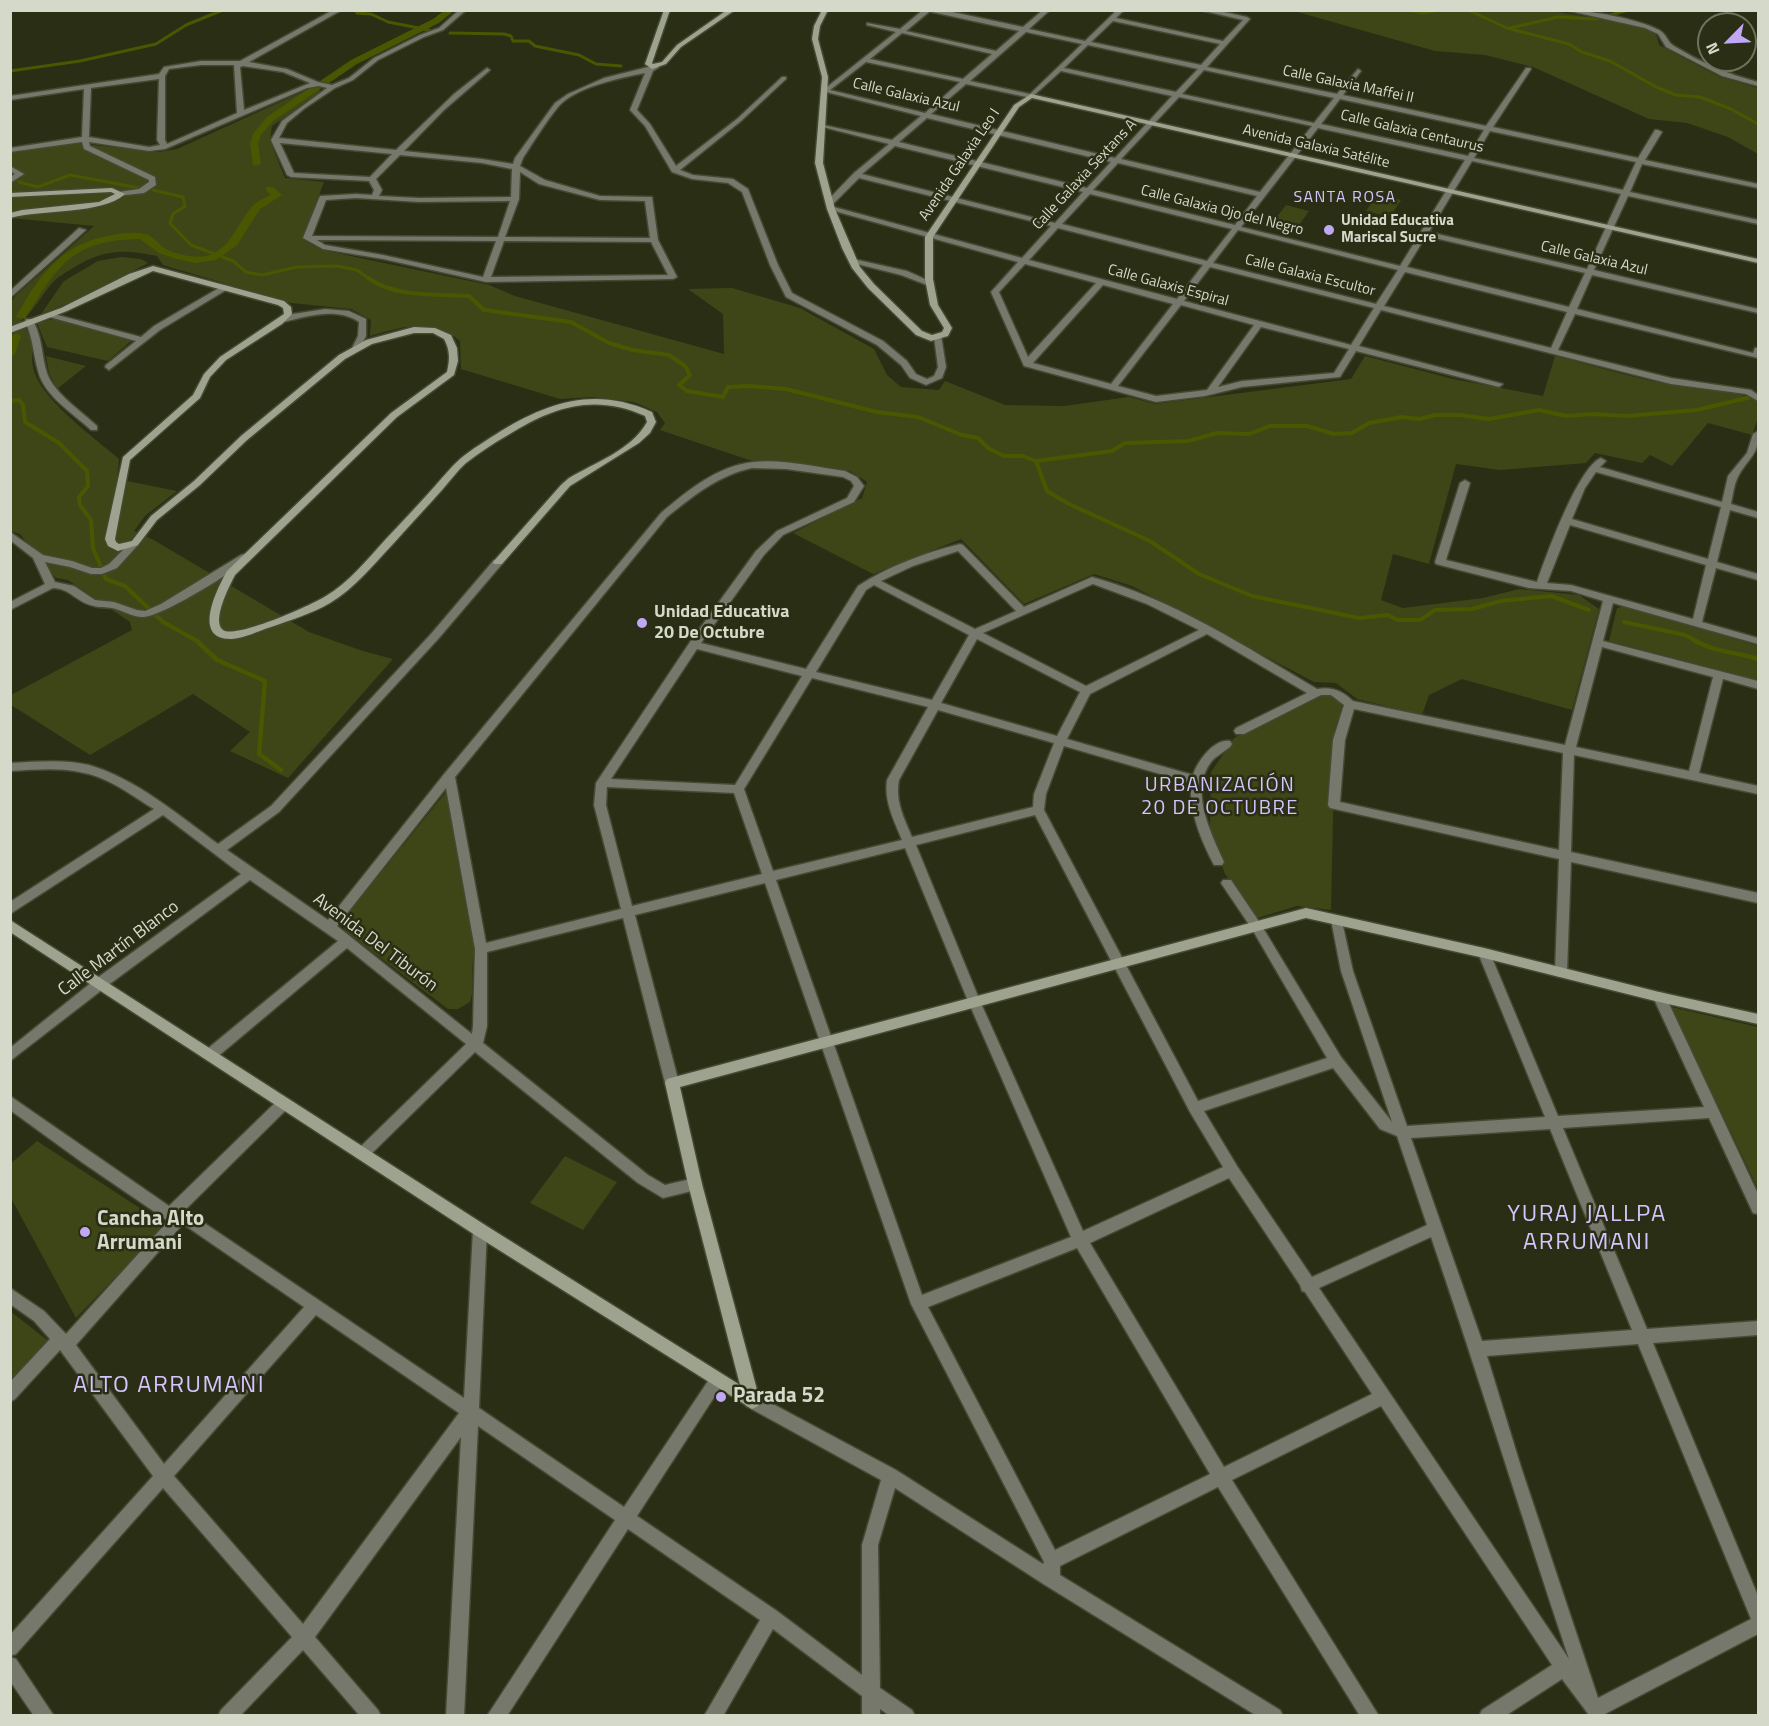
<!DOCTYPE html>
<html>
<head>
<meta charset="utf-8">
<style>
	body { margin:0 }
	#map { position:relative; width:1769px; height:1726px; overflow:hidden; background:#292e15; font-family:"Titillium Web",sans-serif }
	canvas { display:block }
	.frame { position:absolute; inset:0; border:12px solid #d5d9c9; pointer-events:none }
	.north { position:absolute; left:1697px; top:12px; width:60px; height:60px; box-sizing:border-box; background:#292e15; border:2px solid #6e725d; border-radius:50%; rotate:246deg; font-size:16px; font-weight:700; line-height:24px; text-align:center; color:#d5d9c9 }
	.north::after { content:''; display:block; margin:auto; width:21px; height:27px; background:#c0a8f4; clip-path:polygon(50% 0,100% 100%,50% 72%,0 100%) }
</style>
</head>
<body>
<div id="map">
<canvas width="1769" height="1726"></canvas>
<div class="frame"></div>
<div class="north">N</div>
</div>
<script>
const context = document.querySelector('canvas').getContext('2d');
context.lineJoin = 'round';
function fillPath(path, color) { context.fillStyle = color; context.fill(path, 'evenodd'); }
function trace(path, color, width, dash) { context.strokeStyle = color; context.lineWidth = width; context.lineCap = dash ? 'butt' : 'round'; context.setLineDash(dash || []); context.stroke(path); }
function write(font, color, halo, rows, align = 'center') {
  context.font = font + ' "Titillium Web",sans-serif'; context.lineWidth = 5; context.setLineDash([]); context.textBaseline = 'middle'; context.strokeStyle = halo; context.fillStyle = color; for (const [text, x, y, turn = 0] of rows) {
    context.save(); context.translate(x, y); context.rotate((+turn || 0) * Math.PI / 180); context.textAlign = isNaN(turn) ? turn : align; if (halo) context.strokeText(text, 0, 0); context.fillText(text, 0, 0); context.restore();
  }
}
fillPath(new Path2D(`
	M1294 11H1553L1640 26 1656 34 1659 45 1720 77 1758 88V154L1728 137 1687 123 1649 119 1533 67 1485 55 1435 51Z
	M311 88 320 90 319 94 272 126 270 141 285 178 324 182 302 239 322 250 489 285 515 296 724 354 723 314 688 289 732 288 800 308 874 349 887 375 901 387 939 390 945 381 1005 405 1064 406 1129 397 1155 404 1351 379 1365 356 1453 379 1543 396 1555 356C1595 366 1636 379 1677 386 1704 390 1733 389 1758 401V418L1752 435 1708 423 1672 466 1650 455 1642 463 1595 453 1586 463 1500 470 1456 464 1429 564 1393 554 1381 600 1403 608 1483 598 1519 589 1579 595 1599 609 1572 710 1462 679 1429 695 1422 715 1357 699 1336 683 1314 682 1132 586 1094 574 1024 604 961 539 873 574 793 533 862 498 867 482 850 471 749 460 660 430 665 423 657 412 634 402 591 397 560 399 461 369 460 341C431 317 402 327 370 336L371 320 351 309 291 303 163 265 157 256C124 249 103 249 73 268 67 272 59 276 54 281 39 298 31 318 10 328V303L16 295 94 226 11 218V152L74 143 159 152 177 149Z
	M1377 194 1401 200 1390 217 1366 211Z
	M1286 205 1309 211 1297 228 1273 222Z
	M121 257 141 259 148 263 86 296 41 314 64 281 98 261Z
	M54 319 131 341 108 361 47 347 37 323Z
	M24 326C38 347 28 355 35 374 45 402 96 439 119 459L117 479 177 491 145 516 134 531 152 539 309 632 363 651 393 659 288 778 230 751 250 732 193 694 90 755 11 705V695L132 630 130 622 68 580 56 578 20 534 11 531 10 336Z
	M46 356 86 366 57 389 49 373Z
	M1627 606 1758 646V680L1609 641 1617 608Z
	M1325 694 1333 695 1342 701 1343 708 1335 728 1331 910 1297 906 1257 918 1225 874 1210 832 1211 772 1234 738Z
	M446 792 475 951C469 969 476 985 470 1002L458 1009H448L345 931 343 923 346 916Z
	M1671 1007 1758 1027V1189Z
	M37 1141 158 1220 161 1230 76 1318 11 1198 10 1164Z
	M565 1156 617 1182 583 1230 530 1203Z
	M10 1311 51 1343 10 1386Z`), '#3e4617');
trace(new Path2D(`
	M355 10 357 13 371 14 388 22 429 30
	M1406 10 1423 13 1439 10
	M1468 10 1507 28 1569 44 1582 52 1610 61 1656 87 1676 95 1700 97 1731 109 1758 124
	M1510 28 1558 17 1596 19 1628 10
	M450 33 504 34 511 36 513 41H529L535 46 579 55 596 64 621 66
	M10 71 80 61 156 44 186 25 223 10
	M19 182 38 187 70 175 145 189
	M153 190 183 197 185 206 173 214 170 223 191 245 233 261 246 272 262 275 297 267 337 266 357 270 371 280`), '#4b5600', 3);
trace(new Path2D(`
	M368 278C396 298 437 294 469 296L484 310 571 322 609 343 632 350 669 355 685 366 690 375 679 385 687 391 723 397 728 387 749 386 786 389 877 412 918 417 962 435 978 438 988 448 1004 456H1023L1036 461 1112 451 1125 443 1188 441 1217 433 1249 434 1270 426H1307L1334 434 1352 433 1369 423 1402 417 1420 419 1435 415H1460L1489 419 1539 410 1566 416 1592 414 1627 416 1697 410 1751 397
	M10 401 19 400 23 405 25 422 59 443 87 471 88 486 79 497 80 505 91 520 93 548 106 579 125 586 163 622 199 642
	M1036 461 1047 491 1067 503 1150 541 1199 574 1252 596 1359 618 1388 615 1398 620H1420L1435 610 1472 609 1501 601 1551 596 1589 610
	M1624 622 1685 635 1698 642`), '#4b5600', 4);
trace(new Path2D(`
	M197 641 217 660 265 681 259 754 281 770
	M1695 641C1715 652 1736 652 1758 659`), '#4b5600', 4.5);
fillPath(new Path2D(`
	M445 10H455L439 23 357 64 273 121 261 135 258 144 261 164 253 166 250 144 253 134 267 117 351 60 433 19Z
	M267 187H273L282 195 260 209 237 245 216 260 195 263 177 259 159 253 140 239C71 240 58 266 25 319L16 317C40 274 61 244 112 235 123 233 138 231 148 235 155 238 160 246 166 249 178 255 194 258 206 256 231 250 237 223 252 207 256 201 265 198 271 195L265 189Z
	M16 333 21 336 15 354 10 357V337Z`), '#4b5600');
const street = new Path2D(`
	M333 10 340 11 249 62 287 69 318 82 332 85 349 78 374 58 420 35 439 28 459 10H466L443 30 424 37 378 60 353 80 335 88 305 108 287 123 279 138 396 150 454 94 487 68 490 70 489 71 444 110 404 151 482 159 513 164 515 158 555 103 568 94 604 78 656 65 659 67 653 71 637 110 650 124 676 166 737 119 782 77H786V79L741 121 680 170 693 175 733 179 748 189 778 265 792 293 883 341 907 361 916 374 927 379 934 376 938 367 934 337 941 335 946 367 942 378 926 385 910 378 901 365 877 345 786 297 770 265 742 192 728 183 692 179 672 172 645 126 630 110 645 73C620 78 575 87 558 107 545 123 534 141 523 158L520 166 545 180 600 196 652 197 658 240 677 277 673 279 486 282 383 259 323 249 303 238 320 196 356 194 372 195 374 190 369 181 291 177 287 175 271 140 282 121 327 88 319 86 307 88 165 149 149 151 89 142 90 146 155 177 156 185 144 193 118 196V192L139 189 149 182V180L84 149 82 142 10 152V148L82 137 84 89 10 100V96L159 74 164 67 201 61H240ZM201 65H234L237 113 167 144 165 140V76L169 69ZM243 66 283 72 310 83 244 110 240 67ZM159 79 157 140 160 145 149 147 89 137 91 88ZM280 143 392 154 370 177 294 173ZM400 155 482 163 512 169 511 197 419 198 379 196 382 190 376 179ZM520 172 539 184 600 200 645 201 650 238 505 237 519 199ZM356 198 419 202 510 201 498 237 312 236 326 200ZM317 240 496 241 483 277 383 255 325 245ZM504 241 651 242 668 275 491 277Z
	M923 10H943L1023 27 1043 10H1050L1029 29 1085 41 1117 10H1124L1116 18 1223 41 1243 20 1200 10H1215L1247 17 1250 19 1249 20 1207 67 1337 94 1358 69 1361 71 1343 95 1486 126 1526 68H1530L1531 69 1493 127 1638 158 1655 130H1658L1662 132 1645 160 1758 184V188L1642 164 1630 192 1758 220V224L1628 196 1594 270 1758 309V313L1592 275 1577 309 1753 353 1755 348H1758V358L1575 314 1558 350 1671 378 1751 390 1758 395V401L1746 394 1671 384 1381 310 1359 346 1503 384 1499 387 1356 351 1340 377 1242 387 1205 396 1156 402 1024 366 991 292 1018 262 827 209 834 207 1022 258 1051 226 859 178 833 204 826 202 854 173 889 144 819 126V124L892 140 921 116 822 91 896 32 867 25V23L900 29ZM930 11 932 12 1019 31 996 51 906 31ZM1113 21 1220 44 1201 65 1091 42ZM1026 32 1082 44 1030 94 970 81ZM902 33 992 54 963 79 870 59ZM1088 45 1198 69 1176 92 1064 68ZM866 62 960 82 925 113 830 90ZM1204 70 1334 98 1314 123 1182 94ZM1061 71 1172 96 1115 158 931 114 966 84 1031 98ZM1179 97 1312 126 1260 192 1121 159ZM1340 99 1484 130 1468 156 1321 124ZM927 118 1111 162 1087 188 899 142ZM1318 128 1465 160 1400 266 1241 227ZM1490 131 1636 162 1623 190 1474 158ZM895 146 1083 192 1055 223 862 174ZM1472 161 1621 194 1587 269 1429 232ZM1118 163 1257 196 1235 225 1093 190ZM1090 194 1232 229 1207 261 1062 224ZM1058 228 1203 265 1177 299 1029 260ZM1238 230 1398 270 1376 304 1213 263ZM1426 236 1585 273 1569 307 1407 267ZM1025 264 1096 283 1028 357 999 292ZM1210 267 1374 308 1351 345 1184 301ZM1405 272 1567 312 1551 348 1384 306ZM1103 285 1173 304 1111 384 1033 363ZM1181 305 1254 325 1207 390 1156 396 1118 386ZM1261 327 1349 349 1334 373 1242 381 1218 387Z
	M1565 10C1590 10 1638 19 1659 30 1667 34 1667 42 1674 46 1702 63 1727 74 1758 82V86L1722 76 1666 47 1658 34 1645 28Z
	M10 166 24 174 10 183V177L15 174 10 171Z
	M79 228 86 230 10 298V291Z
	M849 258 907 271 934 283 927 285 901 275 849 262Z
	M224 285 231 287 160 330 109 370 105 367 106 365 136 341 46 316 50 313 141 337 154 326Z
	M325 309 349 311 366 319V336L359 350 352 348 358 336 359 322C337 307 308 316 284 322L280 319 293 314Z
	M26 319H32C43 338 41 353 47 373 53 392 82 412 97 426V430H91C73 413 44 396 38 371 33 353 33 338 25 321Z
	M1758 431C1760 454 1749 457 1739 475 1734 483 1733 495 1731 504L1758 512V518L1730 510 1717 562 1758 574V580L1716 568 1702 622 1758 638V644L1613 603 1603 641 1758 681V689L1723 679 1699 773 1758 786V794L1574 755 1571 852 1758 893V903L1571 862 1567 972 1566 976 1561 977 1556 976 1555 972 1559 859 1330 808 1328 805 1333 740 1344 705 1331 695H1321L1244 734H1236L1234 731 1236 728 1307 693 1207 634 1090 694 1067 739 1193 775C1197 762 1214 738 1230 741L1232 744 1230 747C1224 752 1216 756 1211 762 1189 791 1211 833 1224 862L1222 865H1214C1201 840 1189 812 1191 783L1064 746 1046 794 1044 810 1198 1101 1327 1058 1252 929 1223 886 1221 883 1223 880H1231L1260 923 1341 1057 1392 1122 1341 971 1331 920 1333 917H1341L1353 971 1407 1126 1545 1117 1478 953 1480 949H1488L1490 953 1558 1116 1704 1107 1653 997 1654 993 1659 992 1664 993 1758 1194V1214L1753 1213 1709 1118 1563 1128 1647 1329 1758 1321V1335L1653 1343 1758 1596V1634L1601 1716 1589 1715 1562 1679 1505 1716H1479L1482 1710 1552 1665 1381 1406 1232 1480 1379 1716H1360L1218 1487 1060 1566V1575L1280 1710 1283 1716H1257L1045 1585 895 1488 878 1545 880 1688 912 1710 915 1716H890L880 1709V1716H862V1696L773 1629 723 1716H704L760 1620 628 1529 507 1716H487L615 1520 478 1426 464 1716H446L461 1437 315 1637 378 1710 381 1716H360L303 1650 240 1716H218L221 1710 292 1637 163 1488 16 1654 10 1656V1635L153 1476 60 1350 15 1399 10 1402V1382L50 1339 34 1321 10 1304V1288L44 1311 66 1334 168 1221 83 1163 10 1110V1096L169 1206 278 1100 283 1098 288 1100 290 1104 288 1108 185 1210 464 1398 473 1230 475 1225 480 1223 485 1225 487 1230 479 1408 624 1507 712 1375 717 1372 722 1375 725 1380 722 1385 637 1516 777 1611 862 1675V1545L881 1480 746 1406 744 1401 746 1396 752 1393 758 1396 896 1470 1043 1564 1044 1562 911 1304 765 883 635 915 679 1083 677 1087 672 1089 667 1087 665 1083 623 918 487 952V1026L483 1043 648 1175 665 1185 695 1178 700 1179 702 1184 700 1189 663 1198 638 1183 475 1052 367 1158 362 1160 357 1158 355 1154 357 1150 466 1044 347 948 216 1058 211 1060 206 1058 204 1054 206 1050 338 941 250 880 107 986 10 1061V1048L97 978 241 874 163 815 10 914V902L154 809C132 796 110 778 84 773 60 767 35 770 10 771V763C36 762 63 759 89 765 135 778 180 816 218 844L271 806 431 634 494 560H502V564L439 638 279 812 227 850 328 920 445 773 661 513C687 491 717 466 753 462 783 459 815 467 845 471L857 477 864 486 854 502 783 535 764 555 701 643 806 669 858 586C889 566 924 553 960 544L963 545 1024 607 1092 577C1173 599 1246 647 1317 689 1332 686 1343 691 1353 701L1565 745 1603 601 1571 591 1529 588 1436 564 1435 562 1460 483 1465 480 1470 483 1446 560 1537 582C1546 556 1578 467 1601 458L1606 461 1600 467 1722 502 1728 476 1747 453 1753 434ZM752 468 786 469 843 477 851 481 854 486 847 498 777 531 756 551 690 642 596 783 594 805 621 909 486 943 455 777 667 517C693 496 719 475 752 468ZM1596 472 1721 507 1708 559 1572 519 1585 488ZM1570 525 1706 565 1693 619 1571 585 1547 583ZM958 551 1016 611 975 629 881 581 913 566ZM1093 584 1147 604 1199 630 1086 686 983 633ZM874 585 969 635 932 700 816 672 866 590ZM977 639 1080 692 1057 736 941 703ZM1602 647 1713 677 1689 771 1576 747ZM697 649 802 676 735 785 611 779ZM812 678 928 707 887 780C884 802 894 820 902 840L773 871 744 789ZM1354 709 1563 753 1559 850 1340 802 1345 740ZM938 710 1054 743 1034 794 1033 807 912 837C904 818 895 801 899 780ZM607 787 734 793 762 874 632 906 606 805ZM446 788 475 949 473 1026 472 1034 337 926ZM1035 815 1190 1112 1223 1167 1083 1231 980 1001 916 845ZM905 848 968 1001 1071 1237 922 1295 776 880ZM1333 1068 1380 1129 1397 1136 1427 1225 1312 1277 1237 1166 1204 1111ZM1550 1129 1632 1330 1482 1341 1411 1138ZM1229 1178 1300 1285 1302 1291 1305 1292 1372 1394 1224 1467 1090 1243ZM183 1224 304 1307 164 1464 76 1345ZM1431 1237C1479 1377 1522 1519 1569 1659L1319 1288ZM1077 1248 1210 1474 1055 1550 928 1307ZM316 1315 459 1413 303 1624 174 1476ZM1638 1344 1751 1619 1598 1698 1521 1467 1487 1356Z
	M10 532 43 555 72 561 92 568H101L109 564 132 541H138V545L117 568 102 574H91L70 567 45 562 55 582 74 586 95 600 114 602 137 610 145 611 161 604 241 555 245 554 250 557C238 570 159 618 143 617 132 617 122 610 112 608 106 607 100 608 94 606 77 603 70 588 53 588L10 610V602L45 584 33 558 10 540Z
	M10 1657 16 1659 54 1716H34L10 1681Z`);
const secondary = new Path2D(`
	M664 10H670L652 63 653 64 662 62 677 45 727 10H735L681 47 666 64 652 69 645 64Z
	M822 10H828L820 26 818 39 828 77 823 163 835 209 860 267 874 284 922 331 932 335 942 332 944 328 930 305 925 279V237L1014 105 1031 94 1758 259V263L1032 98 1019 107 933 237V279L938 305 952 328 948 336 931 341 916 335 868 288 852 268 842 248 827 209 815 163 822 77 812 39 814 26Z
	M112 188 125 194C102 215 42 209 10 218V213L22 210 99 202 115 194 111 192 10 197V193Z
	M153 266 284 301 291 307 292 314 282 324 226 360 210 377 200 398 130 460 115 539 116 542 119 544 132 541 151 516 194 481 241 436 339 355 366 340 414 327 435 328 451 335 457 348 458 361 454 375 397 417 235 575C230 585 211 621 223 630 236 639 312 605 326 596 349 582 367 560 385 540 402 522 419 504 435 486 443 477 451 467 460 459 472 449 487 440 501 431 551 401 596 387 652 412L656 422 650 433 639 443 570 486 502 564H494L493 562 561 485 569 478C594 463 632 450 647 422L645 416C594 393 553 407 508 435 494 443 479 453 466 463 457 471 450 481 442 490 426 508 409 526 393 544 373 565 355 588 330 603 311 614 291 620 271 627 258 631 245 638 232 639 191 640 217 589 227 571L391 413 447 372C450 359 450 350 444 339L433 333H414L372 344 345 359 247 440 200 485 157 520 138 545 118 551 108 546 105 539 123 457 193 395 204 374 220 357 284 314 283 308 278 305 153 271 67 311 10 333V327L15 325 61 308 129 274Z
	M1306 908 1484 948 1659 992 1758 1014V1024L1659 1002 1484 958 1306 918 680 1087 702 1184 760 1401 758 1406 752 1409 475 1235 10 932V920L485 1225 740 1385 688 1184 665 1083 667 1079Z`);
trace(street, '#454932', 3);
trace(secondary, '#454932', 3);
fillPath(street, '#75786b');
fillPath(secondary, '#9ea38f');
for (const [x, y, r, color] of [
	[1329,230,6,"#c0a8f4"],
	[642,623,6,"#c0a8f4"],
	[85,1232,6,"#c0a8f4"],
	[721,1397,6,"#c0a8f4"]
]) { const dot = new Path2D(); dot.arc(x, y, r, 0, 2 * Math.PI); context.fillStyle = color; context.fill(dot); trace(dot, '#292e15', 2); }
write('15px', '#d5d9c9', '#292e15', [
	["Calle Galaxia Maffei II",1348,85,12],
	["Calle Galaxia Azul",906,96,13],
	["Calle Galaxia Centaurus",1412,132,13],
	["Avenida Galaxia Satélite",1316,147,13],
	["Avenida Galaxia Leo I",960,165,-56],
	["Calle Galaxia Sextans A",1085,175,-47],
	["Calle Galaxia Ojo del Negro",1222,211,14],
	["Calle Galaxia Azul",1594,259,13],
	["Calle Galaxia Escultor",1310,276,14],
	["Calle Galaxis Espiral",1168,286,15]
]);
write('bold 15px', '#d5d9c9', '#292e15', [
	["Unidad Educativa",1341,221],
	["Mariscal Sucre",1341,238]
], 'left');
context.letterSpacing = '1.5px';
write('16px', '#d5c4fd', '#292e15', [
	["SANTA ROSA",1345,198]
]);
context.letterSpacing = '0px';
write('bold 18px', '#d5d9c9', '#292e15', [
	["Unidad Educativa",654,613],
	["20 De Octubre",654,634]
], 'left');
write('18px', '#d5d9c9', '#292e15', [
	["Avenida Del Tiburón",375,943,37],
	["Calle Martín Blanco",119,949,-37]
]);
context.letterSpacing = '1.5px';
write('20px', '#d5c4fd', '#292e15', [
	["URBANIZACIÓN",1220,786],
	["20 DE OCTUBRE",1220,809]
]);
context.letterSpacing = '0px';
write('bold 21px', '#d5d9c9', '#292e15', [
	["Cancha Alto",97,1220],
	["Arrumani",97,1244],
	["Parada 52",733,1397]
], 'left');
context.letterSpacing = '1.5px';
write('24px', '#d5c4fd', '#292e15', [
	["YURAJ JALLPA",1587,1215],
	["ARRUMANI",1587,1243],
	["ALTO ARRUMANI",169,1386]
]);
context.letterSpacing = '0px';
</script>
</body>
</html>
